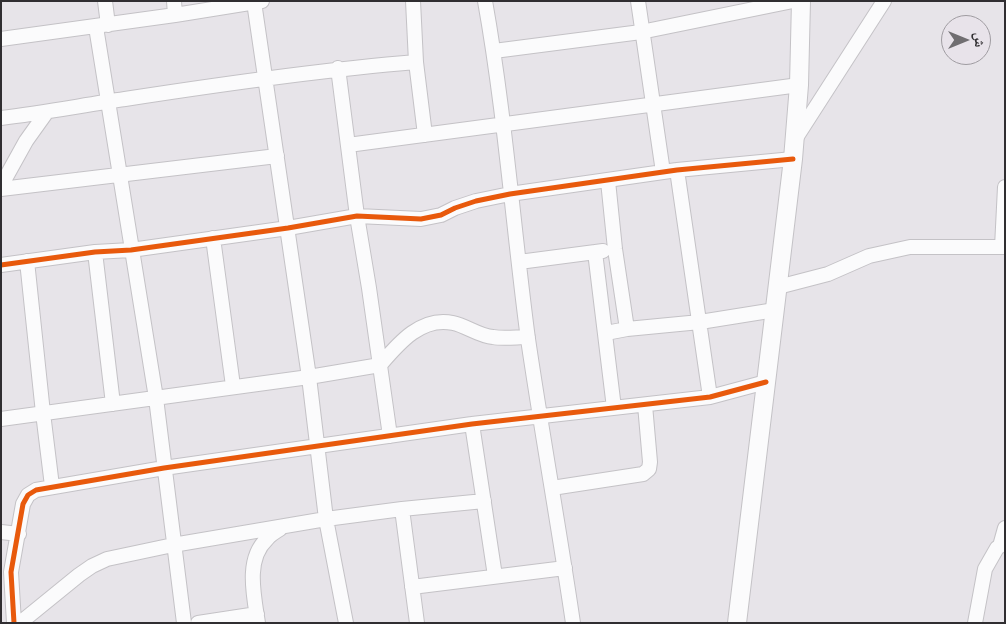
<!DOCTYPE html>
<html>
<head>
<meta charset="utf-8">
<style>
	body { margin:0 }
	#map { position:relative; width:1006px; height:624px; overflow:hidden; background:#e7e4e9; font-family:"Libre Baskerville","Noto Naskh Arabic",serif }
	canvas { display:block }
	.frame { position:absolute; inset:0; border:2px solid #302e31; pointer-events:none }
	.north { position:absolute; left:941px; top:15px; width:50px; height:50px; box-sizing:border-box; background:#e8e3ea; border:1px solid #9e9ba0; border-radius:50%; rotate:90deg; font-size:14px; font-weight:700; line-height:20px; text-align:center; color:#302e31 }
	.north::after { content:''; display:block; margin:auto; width:18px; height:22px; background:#706e71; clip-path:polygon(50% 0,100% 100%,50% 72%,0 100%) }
</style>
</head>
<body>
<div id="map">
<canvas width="1006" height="624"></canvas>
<div class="frame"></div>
<div class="north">ش</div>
</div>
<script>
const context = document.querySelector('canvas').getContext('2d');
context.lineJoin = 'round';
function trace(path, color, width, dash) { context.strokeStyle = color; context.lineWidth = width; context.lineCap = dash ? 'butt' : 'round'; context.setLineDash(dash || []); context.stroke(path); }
const minor = new Path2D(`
	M105 1 108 25
	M174 1 175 15
	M413 1 416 62 425 135
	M485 1C505 113 513 226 528 339 542 434 559 528 573 623
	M638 1 663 172
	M254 2 309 377 326 519 346 623
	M96 27 156 398 184 623
	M1 39 175 15 262 1
	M494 51 641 32 793 1
	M338 68 357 216 369 288 390 436
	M1 118C43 113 84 105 125 99 222 84 319 70 416 62
	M794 141 884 1
	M348 145 799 85
	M677 170 710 397
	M608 181 615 249 627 329
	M1 186 26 141 46 113
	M1 189 277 156
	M213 238 233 386
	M1002 247 1005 187
	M95 252 113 404
	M595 252 614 408
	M27 261 43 413 52 486
	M519 262 603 251
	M1 265 95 252 131 250 288 228 357 216 421 219 441 215 455 208 476 201 510 194 677 170 793 159
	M778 287 828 274 869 256 910 247H1005
	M606 333 627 329 700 322 775 310
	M1 419 309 377 380 365C398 344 421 316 453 323 467 326 479 336 493 337 504 339 517 337 528 337
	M472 424 495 576
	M552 488 643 474 649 469 650 462 645 405
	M402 509 417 623
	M1 532 19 534
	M412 587 565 568
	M14 623 11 572 23 504 28 495 36 490 164 468 472 424 710 397 766 382
	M20 623 79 575 92 566 107 559 173 545 326 519 402 509 484 501
	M198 623 257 614
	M258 623C254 596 245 559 267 539 270 535 275 532 280 529
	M975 623 985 569 997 548 1000 546 1005 528`);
const major = new Path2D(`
	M737 623 793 159 799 85 801 1`);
trace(minor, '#c4c2c6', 16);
trace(major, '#c4c2c6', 20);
trace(minor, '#fbfbfc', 14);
trace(major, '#fbfbfc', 18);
trace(new Path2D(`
	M1 265 95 252 131 250 288 228 357 216 421 219 441 215 455 208 476 201 510 194 677 170 793 159
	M14 623 11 572 23 504 28 495 36 490 164 468 472 424 710 397 766 382`), '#e8590c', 5);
</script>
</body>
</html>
